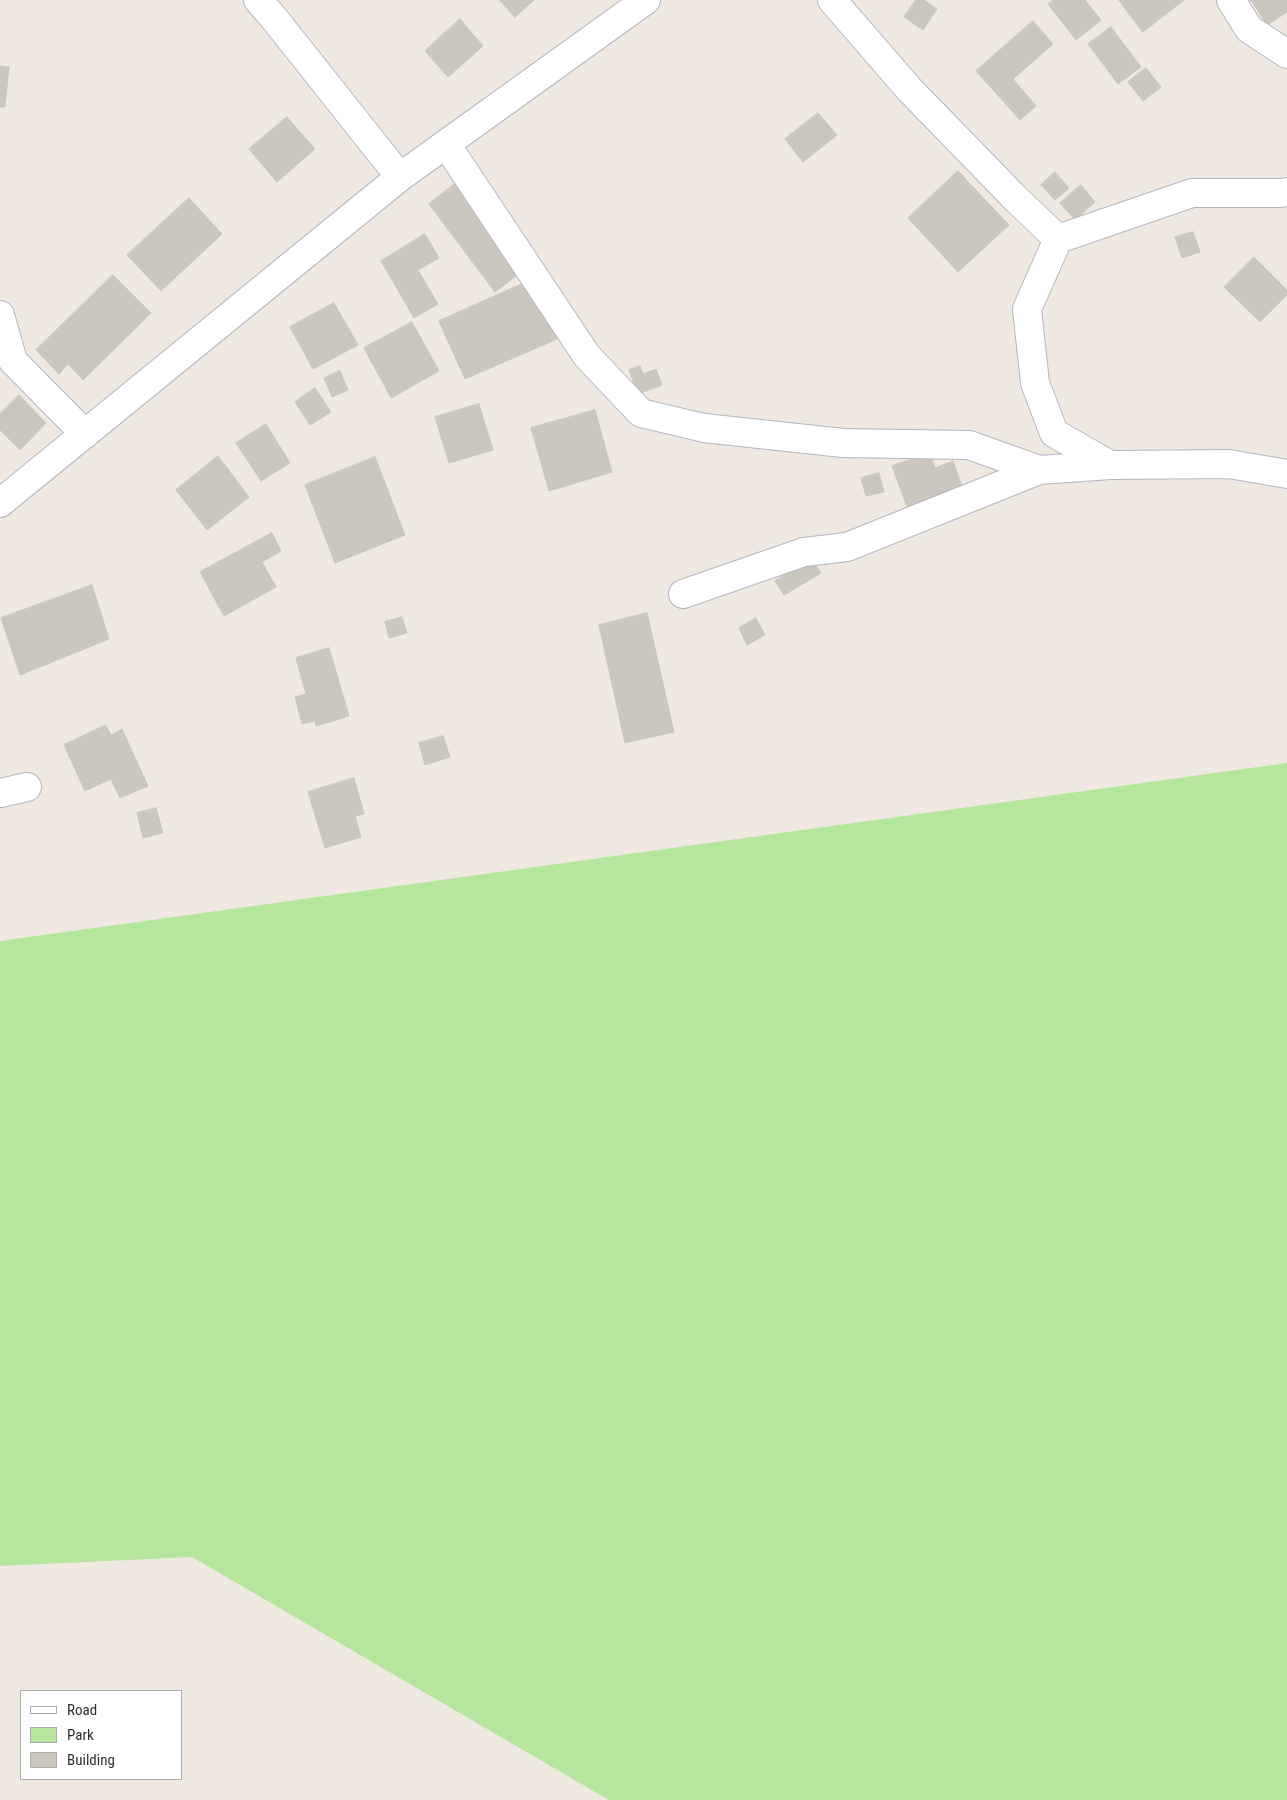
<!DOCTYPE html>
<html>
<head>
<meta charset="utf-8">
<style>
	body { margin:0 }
	#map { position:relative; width:1287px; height:1800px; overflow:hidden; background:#efe9e1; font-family:"Roboto Condensed",sans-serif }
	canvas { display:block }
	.legend { position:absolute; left:20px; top:1690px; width:162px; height:90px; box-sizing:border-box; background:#fff; border:1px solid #ababab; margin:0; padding:6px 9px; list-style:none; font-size:15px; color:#2e2e2e }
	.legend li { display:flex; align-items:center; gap:10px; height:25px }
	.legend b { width:25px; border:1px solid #ababab }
</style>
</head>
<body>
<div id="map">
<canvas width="1287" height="1800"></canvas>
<ul class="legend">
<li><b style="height:6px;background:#fff"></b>Road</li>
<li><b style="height:14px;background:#b6e59e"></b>Park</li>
<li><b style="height:14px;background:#cbc7bf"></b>Building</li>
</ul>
</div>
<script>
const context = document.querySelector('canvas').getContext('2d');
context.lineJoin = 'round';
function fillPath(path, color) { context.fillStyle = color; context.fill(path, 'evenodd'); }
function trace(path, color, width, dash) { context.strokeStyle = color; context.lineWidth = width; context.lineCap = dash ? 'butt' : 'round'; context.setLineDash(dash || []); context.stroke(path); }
fillPath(new Path2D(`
	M1287 763V1800H609L192 1557 0 1566V941Z`), '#b6e59e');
const building = new Path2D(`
	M500 0H534L515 17Z
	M916 0H924L937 9 923 30 904 17Z
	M1054 0H1085L1101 20 1076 40 1048 4Z
	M1119 0H1184L1143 32Z
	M1241 0H1287V12L1267 25 1251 0 1244 5Z
	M460 19 483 46 448 77 425 51Z
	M1033 21 1053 44 1013 79 1036 106 1020 120 976 71Z
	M1111 27 1141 67 1118 84 1088 44Z
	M0 66 9 67 5 107H0Z
	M1146 68 1161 87 1143 101 1128 82Z
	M818 113 837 135 803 162 785 139Z
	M287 117 315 149 277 182 249 149Z
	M958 171 1009 225 958 272 908 218Z
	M1055 172 1069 188 1055 200 1041 185Z
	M457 182 524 270 495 292 429 204Z
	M1081 185 1095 202 1075 220 1060 203Z
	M189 198 222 234 161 291 127 255Z
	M1193 232 1200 252 1182 258 1175 237Z
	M425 234 439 258 418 270 438 304 414 318 381 261Z
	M1254 257 1287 290V295L1260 322 1224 287Z
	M113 275 151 313 83 380 68 364 59 374 36 350Z
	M531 280 557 339 465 379 439 321Z
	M334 303 358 345 313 369 290 327Z
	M412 322 439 371 391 398 364 348Z
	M640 366 643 374 656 369 662 385 638 394 629 370Z
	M340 371 348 390 332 397 324 378Z
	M315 388 331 412 310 425 295 402Z
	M19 395 46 423 20 450 0 430V414Z
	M479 404 493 450 449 463 435 417Z
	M595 410 612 472 549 491 531 428Z
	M266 424 290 463 261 481 236 443Z
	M930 453 935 468 953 461 963 489 908 509 892 466Z
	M218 456 249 497 207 530 176 490Z
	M375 457 405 535 335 563 305 485Z
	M879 473 884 492 866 496 861 478Z
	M272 533 281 551 262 562 276 587 224 616 200 572Z
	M812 559 821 573 784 595 775 581Z
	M92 585 109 639 20 675 1 618Z
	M647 613 674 732 625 743 599 625Z
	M402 617 407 633 389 638 385 622Z
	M756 618 765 635 747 645 739 628Z
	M329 648 349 716 316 726 315 721 302 724 295 697 306 694 296 658Z
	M106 725 111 735 122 729 148 786 120 798 111 779 85 791 64 745Z
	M443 736 450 757 425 765 419 743Z
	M354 778 364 814 355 816 361 837 325 848 308 792Z
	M156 808 163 833 143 838 137 813Z`);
fillPath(building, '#cbc7bf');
trace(building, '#cbc5ba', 1);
const street = new Path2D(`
	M258 0 273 17 400 177
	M832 0 909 89 1015 198 1058 239 1192 193H1281L1287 192
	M1231 0 1249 29 1287 54
	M446 144 587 356 641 413 704 428 843 443 969 445 1039 470 1110 465 1229 464 1287 474
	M1058 239 1027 309 1035 383 1054 433 1110 465
	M0 315 13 361 85 434
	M0 503 400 177 646 0
	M683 594 804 552 847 547 1039 470
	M0 793 27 787`);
trace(street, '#b4b7c1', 30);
trace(street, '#fff', 28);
</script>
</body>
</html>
